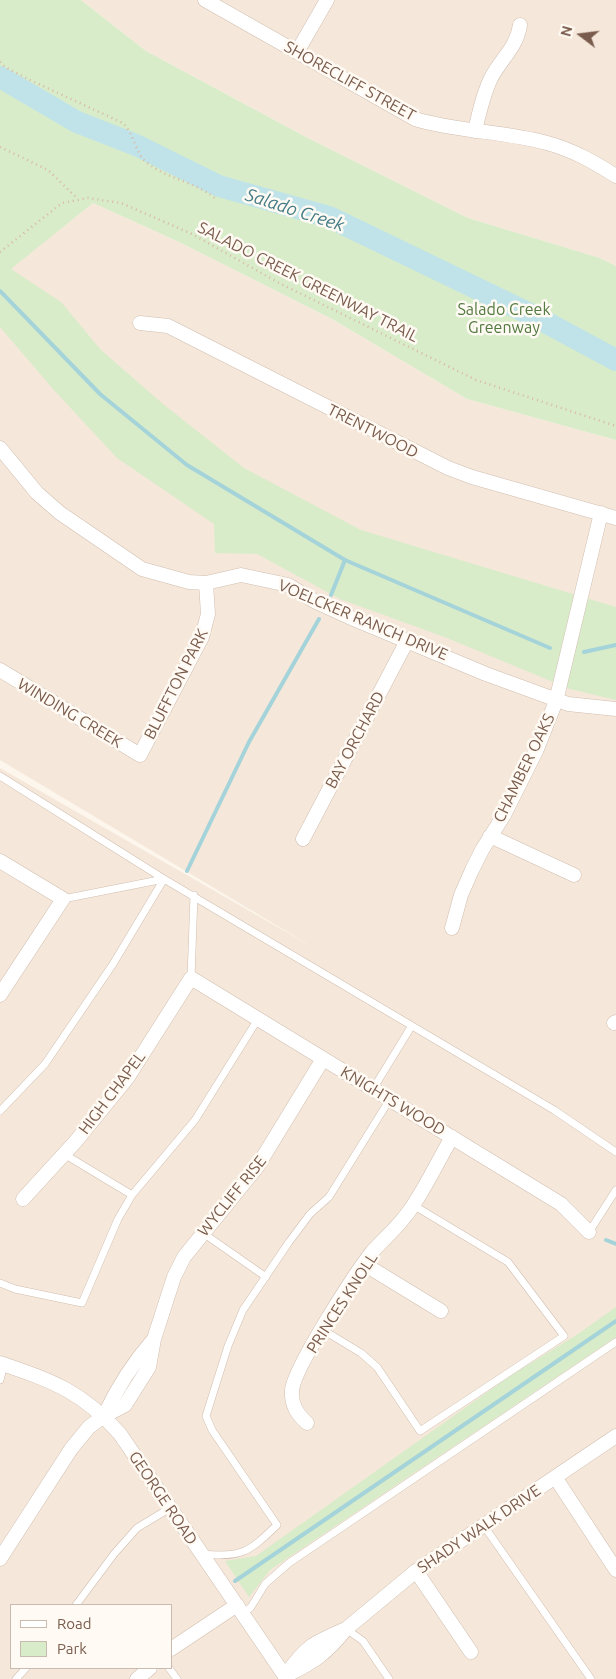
<!DOCTYPE html>
<html>
<head>
<meta charset="utf-8">
<style>
	body { margin:0 }
	#map { position:relative; width:616px; height:1679px; overflow:hidden; background:#fdf6ec; font-family:Ubuntu,sans-serif }
	canvas { display:block }
	.legend { position:absolute; left:10px; top:1604px; width:162px; height:65px; box-sizing:border-box; background:#fffaf3; border:1px solid #cabbb1; margin:0; padding:6px 9px; list-style:none; font-size:15px; color:#7a5c4d }
	.legend li { display:flex; align-items:center; gap:10px; height:25px }
	.legend b { width:25px; border:1px solid #cabbb1 }
	.north { position:absolute; left:556px; top:10px; width:50px; height:50px; -webkit-text-stroke:4px #fffaf3; paint-order:stroke; rotate:285deg; font-size:14px; font-weight:700; line-height:20px; text-align:center; color:#7a5c4d }
	.north::after { content:''; display:block; margin:auto; width:18px; height:22px; background:#7a5c4d; clip-path:polygon(50% 0,100% 100%,50% 72%,0 100%) }
</style>
</head>
<body>
<div id="map">
<canvas width="616" height="1679"></canvas>
<ul class="legend">
<li><b style="height:6px;background:#fff"></b>Road</li>
<li><b style="height:14px;background:#d8ecc9"></b>Park</li>
</ul>
<div class="north">N</div>
</div>
<script>
const context = document.querySelector('canvas').getContext('2d');
context.lineJoin = 'round';
function fillPath(path, color) { context.fillStyle = color; context.fill(path, 'evenodd'); }
function trace(path, color, width, dash) { context.strokeStyle = color; context.lineWidth = width; context.lineCap = dash ? 'butt' : 'round'; context.setLineDash(dash || []); context.stroke(path); }
function write(font, color, halo, rows, align = 'center') {
  context.font = font + ' Ubuntu,sans-serif'; context.lineWidth = 5; context.setLineDash([]); context.textBaseline = 'middle'; context.strokeStyle = halo; context.fillStyle = color; for (const [text, x, y, turn = 0] of rows) {
    context.save(); context.translate(x, y); context.rotate((+turn || 0) * Math.PI / 180); context.textAlign = isNaN(turn) ? turn : align; if (halo) context.strokeText(text, 0, 0); context.fillText(text, 0, 0); context.restore();
  }
}
fillPath(new Path2D(`
	M81 0H616V266L600 258 468 218 304 136 146 51Z
	M93 203 179 242 332 319 467 399 616 440V1679H0V768L316 949 0 760V277ZM11 1605H171V1668H11Z`), '#f5e8da');
fillPath(new Path2D(`
	M0 0H81L146 51 304 136 468 218 600 258 616 266V440L467 399 332 319 179 242 93 203 11 269 61 302 101 350 163 404 244 468 361 530 616 607V700L570 689 447 638 340 599 257 554 215 553 214 524 117 458 53 389 0 327Z
	M616 1307V1337L270 1570 249 1597 225 1561 256 1556 510 1376 578 1334Z`), '#d8ecc9');
trace(new Path2D(`
	M0 291 100 394 187 465 345 560 550 648
	M331 595 345 560
	M584 652 616 645
	M187 871 249 742 319 619
	M606 1240 616 1244
	M235 1581 616 1321`), '#a5d3da', 4);
trace(new Path2D(`
	M0 77 77 122 136 145 219 186 329 217 536 317 616 360`), '#bfe3e8', 22);
const lane = new Path2D(`
	M0 776 164 879 63 899
	M191 978 194 895
	M373 1089 411 1027
	M0 1111 45 1064 113 964 164 879 554 1110 616 1152
	M64 1154 132 1195
	M589 1232 616 1190
	M203 1233 266 1277
	M0 1283 15 1289 82 1303 118 1219 132 1195 195 1120 258 1019
	M323 1330 361 1353 377 1367 420 1431 564 1336 508 1262 413 1205
	M0 1380 4 1364
	M484 1526 591 1679
	M202 1554C242 1558 249 1552 277 1525L212 1430 206 1416 228 1346 243 1310 289 1242 310 1214 329 1197 390 1099
	M76 1605 114 1554 137 1528 170 1508
	M243 1614 251 1607 265 1584 289 1563 616 1342
	M346 1629 363 1641 389 1679
	M169 1668 177 1679
	M16 1679 26 1668`);
const street = new Path2D(`
	M205 0 415 119C458 132 504 131 547 143 573 150 594 162 616 176
	M297 52 327 0
	M475 131C479 113 483 95 491 78 501 59 517 47 520 25
	M140 323 168 326 448 468 472 477 616 518
	M0 448 37 493 60 513 142 569 189 582 206 583 241 575 288 585 316 602 349 617 486 674 568 704 616 709
	M0 670 140 755 202 637 208 614 206 583
	M490 836 574 875
	M303 839 407 641
	M0 861 63 899 0 995
	M452 928 461 895 472 870 482 850 504 815 537 749 556 701 601 513
	M614 1023 616 1022
	M23 1199 76 1141 128 1077 191 978 561 1204 589 1232
	M364 1264 441 1311
	M0 1363C52 1381 82 1391 120 1434L287 1679
	M104 1416C117 1388 133 1363 153 1340
	M307 1423C297 1414 291 1405 292 1390 294 1368 356 1272 372 1252 385 1238 399 1226 410 1210 426 1187 438 1161 452 1137
	M555 1477 616 1570
	M0 1559 71 1449 89 1427 104 1416 125 1405 149 1367 154 1339 174 1277 184 1257 257 1167 323 1059
	M416 1571 471 1652
	M346 1629 416 1571 616 1436
	M346 1629C327 1653 313 1663 285 1676 306 1646 313 1643 346 1629Z
	M171 1649 237 1605
	M137 1679 150 1668`);
trace(lane, '#d1beb0', 8);
trace(street, '#d1beb0', 15);
trace(new Path2D(`
	M0 62 5 67 32 81 123 123C135 136 136 154 146 162 168 180 196 181 217 200
	M0 147 48 170 78 199
	M0 252 62 203 88 198 121 203 192 234 281 284 476 380 616 426`), '#d9b8a5', 2.5, [1, 4]);
trace(lane, '#fff', 7);
trace(street, '#fff', 14);
write('16px', '#7a5c4d', '#fffaf3', [
	["SHORECLIFF STREET",350,81,29],
	["SALADO CREEK GREENWAY TRAIL",308,282,27],
	["TRENTWOOD",373,431,27],
	["VOELCKER RANCH DRIVE",363,620,23],
	["BLUFFTON PARK",176,684,-63],
	["WINDING CREEK",70,713,31],
	["BAY ORCHARD",355,740,-62],
	["CHAMBER OAKS",524,768,-64],
	["HIGH CHAPEL",112,1093,-53],
	["KNIGHTS WOOD",393,1101,31],
	["WYCLIFF RISE",232,1196,-51],
	["PRINCES KNOLL",342,1303,-57],
	["GEORGE ROAD",163,1498,56],
	["SHADY WALK DRIVE",479,1529,-34]
]);
write('16px', '#537a41', '#fffaf3', [
	["Salado Creek",504,310],
	["Greenway",504,328]
]);
write('italic 18px', '#437c86', '#fffaf3', [
	["Salado Creek",295,210,18]
]);
</script>
</body>
</html>
